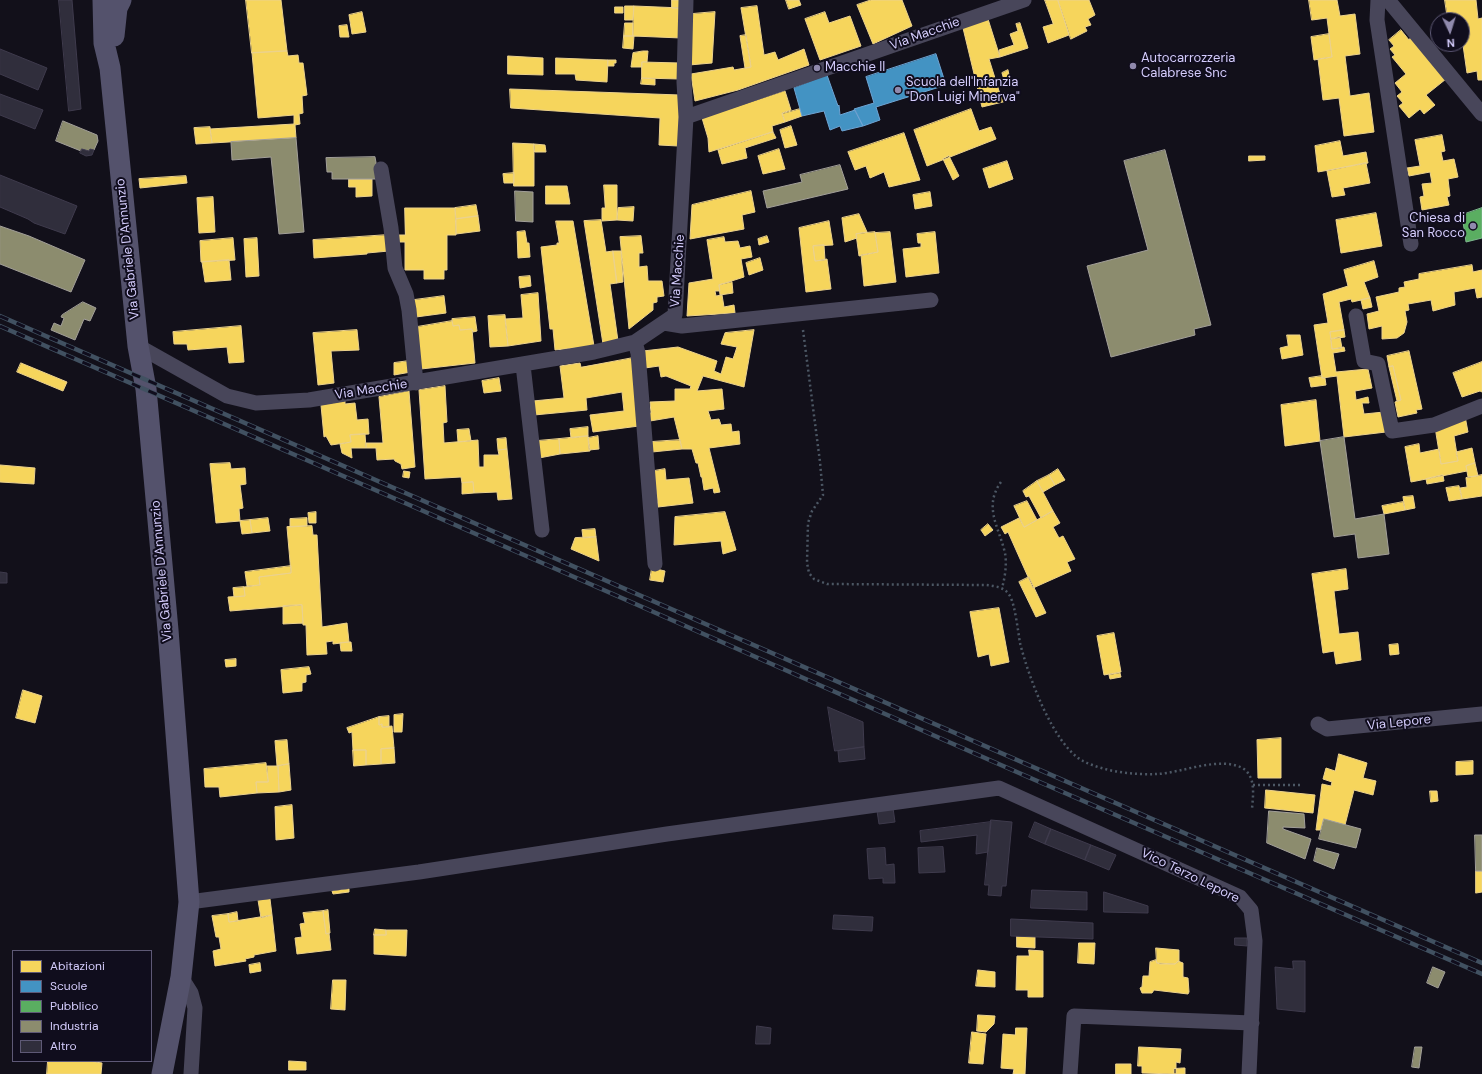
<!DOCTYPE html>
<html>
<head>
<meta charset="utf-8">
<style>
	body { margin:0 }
	#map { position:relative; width:1482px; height:1074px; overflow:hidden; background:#12101a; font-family:"DM Sans",sans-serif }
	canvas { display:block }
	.legend { position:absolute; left:12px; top:950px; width:140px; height:112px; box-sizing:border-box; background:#100d1d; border:1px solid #5e5976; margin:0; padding:5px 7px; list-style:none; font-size:12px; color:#d4ccfc }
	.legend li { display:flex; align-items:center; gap:8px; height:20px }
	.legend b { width:20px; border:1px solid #5e5976 }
	.north { position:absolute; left:1430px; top:12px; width:40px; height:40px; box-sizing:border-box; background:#100d1d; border:1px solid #5e5976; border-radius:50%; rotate:176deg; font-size:11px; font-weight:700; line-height:16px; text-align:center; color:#d4ccfc }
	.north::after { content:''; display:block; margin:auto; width:14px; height:18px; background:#908aad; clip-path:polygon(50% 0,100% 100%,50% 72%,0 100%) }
</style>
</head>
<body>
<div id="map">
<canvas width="1482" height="1074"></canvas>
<ul class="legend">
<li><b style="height:11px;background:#f6d55c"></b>Abitazioni</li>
<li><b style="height:11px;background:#4393c3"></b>Scuole</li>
<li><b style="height:11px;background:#5aae61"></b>Pubblico</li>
<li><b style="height:11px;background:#8c8c6e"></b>Industria</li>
<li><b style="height:11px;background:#302e3c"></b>Altro</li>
</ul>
<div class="north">N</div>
</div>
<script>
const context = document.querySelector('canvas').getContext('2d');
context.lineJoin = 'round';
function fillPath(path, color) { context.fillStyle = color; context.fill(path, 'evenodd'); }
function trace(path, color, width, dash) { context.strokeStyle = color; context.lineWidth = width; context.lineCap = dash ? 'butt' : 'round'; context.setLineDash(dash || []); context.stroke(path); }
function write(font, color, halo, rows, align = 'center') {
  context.font = font + ' "DM Sans",sans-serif'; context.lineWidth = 4; context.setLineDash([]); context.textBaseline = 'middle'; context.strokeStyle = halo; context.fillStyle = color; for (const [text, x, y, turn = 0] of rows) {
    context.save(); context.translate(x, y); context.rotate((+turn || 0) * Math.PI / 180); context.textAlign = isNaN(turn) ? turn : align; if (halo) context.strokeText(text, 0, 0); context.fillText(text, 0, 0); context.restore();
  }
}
const homes = new Path2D(`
	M246 0H281L287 51 252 53Z
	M672 0H682V8H672Z
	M786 0H799L801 5 789 9Z
	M871 0H902L912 26 873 44 857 5Z
	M1045 0H1058L1069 35 1048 43 1043 27 1053 24Z
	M1058 0H1089L1095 15 1088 19 1091 25 1085 27 1087 31 1071 39Z
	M1309 0H1337L1340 16 1355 14 1360 54 1345 56 1350 96 1369 93 1374 132 1344 136 1339 98 1323 100 1318 59 1332 57 1327 18 1312 20Z
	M1445 0H1476L1478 19 1482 18V80H1478L1477 71 1467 73 1462 38V20H1448Z
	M625 6H634L633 20H625Z
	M634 6 682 8 681 38 633 36Z
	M757 6 764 55 775 52 778 60 804 49 809 65 738 90 695 101 691 74 733 67 734 70 751 67 741 8Z
	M615 7H623V13H615Z
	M362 12 366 32 352 34 349 15Z
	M715 12 712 63 689 65 692 14Z
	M825 12 829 23 850 16 861 46 820 60 805 19Z
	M988 19 1000 57 989 59 1000 94 1005 93 1007 101 982 107 963 28Z
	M625 23H633V36H624Z
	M1020 23 1028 48 1000 57 999 50 1014 45 1010 34 1018 31 1016 24Z
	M347 25 349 37H340L339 26Z
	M1401 30 1409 40 1411 37 1446 79 1426 95 1435 105 1424 114 1420 109 1409 118 1399 106 1403 103 1397 96 1402 92 1395 83 1406 74 1392 57 1395 55 1390 49 1394 46 1389 40Z
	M1329 34 1332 57 1314 60 1311 37Z
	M746 35 751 67 745 68 740 36Z
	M624 36H634L633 49 623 48Z
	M287 51 288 56 298 55 299 63H303L307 95 302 96 303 113 299 114 300 124 295 125 296 138 212 143 210 129 294 124V115L258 118 252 53Z
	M643 51H648L647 62H642V67H631L633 53Z
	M508 56 543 58V75L508 74Z
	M556 58 608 60 607 82 576 80 575 74H556Z
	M608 60H616V63H614V66H608Z
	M642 62 680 63 679 79 642 78Z
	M1008 70 1010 80H1004L1002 73Z
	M642 78 655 79V85L641 84Z
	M510 89 680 95 678 146 659 145 660 118 511 108Z
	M785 91 791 110 782 113 785 122 772 126 773 132 709 152 708 138 702 118Z
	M800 109 802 116 785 122 782 114Z
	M971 109 979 131 991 127 996 139 927 166 914 130Z
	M791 126 797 145 785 148 780 130Z
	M210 127 212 143 196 144 194 128Z
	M773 132 776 138 745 148 747 158 722 164 718 150Z
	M904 133 920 180 889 187 884 172 870 178 866 166 855 170 848 152Z
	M1442 135 1445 151 1441 152 1443 161 1454 159 1458 177 1448 179 1450 196 1447 197 1449 205 1422 210 1420 197 1424 196 1422 184 1432 183 1430 172 1409 176 1407 168 1420 166 1415 140Z
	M1340 141 1343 156 1366 152 1368 163 1318 172 1315 146Z
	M513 143 534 144V186H514Z
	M534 144 545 145 546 152H535Z
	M779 149 785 169 763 174 758 156Z
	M949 156 959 176 953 180 943 159Z
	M1249 156H1265V160L1249 161Z
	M1007 161 1013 179 989 188 983 169Z
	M1366 163 1370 183 1343 188 1345 195 1332 197 1327 171Z
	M514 173V183H504L503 174Z
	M186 176 187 183 140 188 139 179Z
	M349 179H372V196L356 197V187H349Z
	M604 185H617V220L602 221V208H605Z
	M546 186H567L570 204H546Z
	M751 191 755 212 742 215 744 229 690 239 692 205Z
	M930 192 932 206 915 209 913 195Z
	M213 197 215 232 199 233 197 198Z
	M476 205 478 216 456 219 455 208Z
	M634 207 633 221 617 220 618 208Z
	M405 208H455L456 235H447V270H444V279H424V270H405V242H399V235H405Z
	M1376 213 1382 246 1341 253 1336 220Z
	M859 214 867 232 856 234 857 238 845 242 842 218Z
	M478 216 480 231 456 234V219Z
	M601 220 606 252 613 251 617 283 610 284 618 341 603 344 584 221Z
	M556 221H573L594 346 555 350 553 329H550L541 247 557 245V243H559Z
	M829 221 833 245 813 246 815 261 827 259 831 289 806 292 799 228Z
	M525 231 527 243H529L530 257 518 258 517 232Z
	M875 232 878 252 859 256 856 234Z
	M890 232 896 282 864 286 861 255 878 252 875 233Z
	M935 232 939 273 906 277 903 249 921 247V243H918L917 234Z
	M388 235 389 251 367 253V254L314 258 313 240Z
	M641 236 643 253H639V267L647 266 648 281H662L664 296 657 297V302L653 303V310L629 329 620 237Z
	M767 236 769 242 759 245 758 239Z
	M724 237 725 242 738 241 740 248 750 246 752 257 741 259 744 277 719 285 720 291H715L716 296 722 295 724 307 734 305 735 313 687 316 689 283 713 279 707 240Z
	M233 238 235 260 201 262 200 241Z
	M257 238 259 276 246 277 244 239Z
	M824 245 825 260 815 261 813 246Z
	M613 251H621L623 282 617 283Z
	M760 258 763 270 749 275 746 263Z
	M229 260 231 280 205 282 202 262Z
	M1374 261 1378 277 1364 282 1370 298 1352 302 1351 299 1339 302 1344 330 1330 332 1332 349 1344 347 1345 351 1333 353 1336 372 1368 369 1372 388 1355 391 1356 400 1368 397 1369 403H1362L1364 414 1384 412 1386 432 1344 437 1337 376 1322 378 1314 325 1328 323 1323 294 1348 286 1344 270Z
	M1472 265 1473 272 1482 270V297L1477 298 1475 288 1454 292 1455 305 1433 311 1431 300 1408 304 1409 310 1405 311 1407 322 1404 333 1397 338 1382 339V326L1369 329 1367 314 1379 311 1376 297 1399 292V288L1405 287 1404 282 1419 279V274Z
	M530 276 531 286 520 288 519 277Z
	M732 282 733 293 720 295 719 285Z
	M538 293 541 341 508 346 505 319 523 318 521 295Z
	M444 296 446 313 416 317 414 300Z
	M1370 298 1372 307 1363 309 1361 300Z
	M505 315 508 346 490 347 488 316Z
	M475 317 477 331 473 332 472 329 460 330 459 325 453 326 452 319Z
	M452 321 453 326 459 325 460 330 472 329 475 363 421 369 417 327Z
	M241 326 244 362 229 363 227 347 188 350 187 344H174L173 332Z
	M357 330 359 350 331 351 334 383 318 385 313 333Z
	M754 330 744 387 703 376 697 391 722 389 724 409 708 411 711 420 719 419 721 425 731 424 732 432 739 431 740 444 709 448 720 492 714 493 713 488 704 490 702 477H701L698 463H696L692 449H682L674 417 650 421 649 413H651L650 402 675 401V389H690L691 386 666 376 661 377 659 366 645 368 643 351 678 347 717 361 714 371 721 374 726 357 733 359 737 347 721 344 725 333Z
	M1344 330 1345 337 1331 339 1330 332Z
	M1287 335H1300L1303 355 1282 359 1280 348 1288 346Z
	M1340 337 1342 348 1332 349 1331 339Z
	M1409 351 1422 409 1416 410 1417 413 1398 417 1395 402 1401 400 1393 366 1389 367 1387 356Z
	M633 358 639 426 593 432 590 415 624 411 622 392 586 398 587 410 534 415 533 401 564 398 560 366 580 363 581 367Z
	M409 361 411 372 394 375V363Z
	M1482 362V392L1480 391 1462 397 1453 373Z
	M21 363 67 382 63 391 17 372Z
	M1393 366 1401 400 1397 401 1389 367Z
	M1322 376V378H1325L1326 385 1311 387 1309 378Z
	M499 378 501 391 484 393 482 381Z
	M445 386 447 422 443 423 444 443 478 440 479 467H484V455H499L498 450 507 449 512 499 498 500 497 492 474 493 473 482 462 483 461 477 425 479 419 390Z
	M409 391 415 467 402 469 401 464 395 461 394 459 377 460 376 448H366V443H383L379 397Z
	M1316 400 1320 441 1285 446 1281 405Z
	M345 401V404L355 403 357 420 368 419 369 434 350 435 351 442 331 445 326 436 324 437 321 405Z
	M1465 416 1468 432 1454 436 1458 461 1441 464 1435 427Z
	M588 427V436L571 438 570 429Z
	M469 429 471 441 458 442 457 430Z
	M365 434 366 448H351L352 458 342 453 340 444 351 442 350 435Z
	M588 436 590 451 560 454 559 439Z
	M598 436 599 449 589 450 588 438Z
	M506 438 507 449 498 450 497 439Z
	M559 439 560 454 539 458 537 441Z
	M680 440 682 449 652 452 651 442Z
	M1419 444 1420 453 1439 449 1441 464 1458 461 1456 452 1472 448 1475 463 1466 466 1467 471 1411 482 1405 447Z
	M230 463 231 469 245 468 246 484 240 485 243 508 239 509 240 521 216 523 210 464Z
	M1475 463 1478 476 1468 477 1466 466Z
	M0 465 35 468 34 484 0 482Z
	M665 469 666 480 689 478 693 503 658 507 654 471Z
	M1058 469 1065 480 1055 485 1049 475Z
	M404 471 410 472 409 478 403 477Z
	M1049 475 1055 485 1043 492 1037 481Z
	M1443 475 1444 481 1427 484 1426 479Z
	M1482 475V496L1462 499 1460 488 1467 487 1466 478Z
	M1037 481 1053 511 1041 518 1029 496 1026 497 1023 491Z
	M473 482 474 493 462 494V483Z
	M1459 486 1462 499 1449 501 1446 488Z
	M1413 496 1415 508 1405 510 1403 497Z
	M1027 501 1037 520 1024 527 1014 506Z
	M1403 502 1405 510 1384 514 1382 506Z
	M1053 511 1060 523 1053 527 1059 538 1063 536 1075 559 1067 562 1071 571 1033 588 1008 532 1005 534 1001 527 1019 518 1024 527Z
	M316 512V523H309L308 513Z
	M725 512 736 550 723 554 721 541 674 545 675 517Z
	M268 518 270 531 252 533 250 520Z
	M307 518V526L290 527V519Z
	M250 520 252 533 242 534 240 521Z
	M988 524 993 530 985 536 981 530Z
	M312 526 313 535H317L322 627 347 623 349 642 333 644V641L326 642 327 654 307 655 306 625H303L302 605 230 611 228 597 245 596 244 587 260 585 259 577 291 573 287 527Z
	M595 529 596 537 583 538 582 530Z
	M596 537 599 561 571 549 575 538Z
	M291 566V573L259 577 260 585 247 586 245 572Z
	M652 568 665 571 663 582 650 580Z
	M1346 569 1348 589 1334 591 1339 634 1358 632 1361 660 1336 664 1334 651 1323 653 1312 574Z
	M1029 577 1046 613 1036 617 1019 582Z
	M244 587 245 596 234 597 233 588Z
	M302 605 303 623 283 624V606Z
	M999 608 1009 662 991 666 989 654 978 657 970 612Z
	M1114 633 1121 672 1104 675 1097 636Z
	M349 642H351L352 651H341L340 643Z
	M1398 644 1399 654 1390 655 1389 645Z
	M236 659V666L226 667 225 660Z
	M309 667 311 674 306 675V682L302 683V691L283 693 281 670Z
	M1120 673 1121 677 1110 679 1109 675Z
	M23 690 42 696 35 723 16 718Z
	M403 714 402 732H394V715Z
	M389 716V727H382V724L379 725V717Z
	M379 717V725L382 724V727L392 726 394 748 381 749V764L366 765V750H353L352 732 349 733 347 728Z
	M1281 738V778H1258L1257 740Z
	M287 740 289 764 277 766 275 741Z
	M394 748 395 763 381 764V749Z
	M353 750H366V765L354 766Z
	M1339 754 1367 763 1363 778 1376 781 1373 795 1354 790 1345 825 1324 819 1321 830H1316L1322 784 1331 786 1332 782 1323 779 1326 768 1335 771Z
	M1473 761V774L1456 775V762Z
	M266 763 268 782H256L257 793 220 797 219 787H205L204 769Z
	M289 764 291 790 279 792 278 766Z
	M267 766H278L279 792 257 793 256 782H268Z
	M1266 790 1315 795 1313 813 1265 808Z
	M1430 791H1437L1438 801 1431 802Z
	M292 805 294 838 276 840 275 807Z
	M1476 871H1482V892L1476 893Z
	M349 889V892L333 894 332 891Z
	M270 899 272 915 261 918 258 900Z
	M328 910 330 933 326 934 323 911Z
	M323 911 326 934 329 933 331 950 297 954 295 938 302 937 300 924 305 923 303 913Z
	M237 912 238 921 229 922 228 914Z
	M228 914 229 922 272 915 276 951 254 955V957L245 959 246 961 215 966 213 951 221 949 219 937H216L212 916Z
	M375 929 386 930V935H374Z
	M386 930H407L406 956 374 954V935H386Z
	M1017 936 1035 937V948L1017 947Z
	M1079 943H1095L1094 964 1078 963Z
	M1156 948 1179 950V961L1175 964 1157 963Z
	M1029 950 1043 951V997H1028V990H1016L1017 956H1029Z
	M1156 960 1157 963 1160 964H1175L1178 961 1183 963V977L1188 978 1189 992 1188 994 1154 990 1152 993H1142L1140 988 1142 987 1143 976H1149L1150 962Z
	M260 963 261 971 250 973 249 965Z
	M978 970 995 972V987L976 986Z
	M333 980H346L345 1010 331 1009Z
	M978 1015 995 1016 994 1024 986 1032 977 1031Z
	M1016 1028H1027L1025 1074H1013L1014 1069 1001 1068 1003 1034 1015 1035Z
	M972 1032 986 1034 983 1064 969 1063Z
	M1139 1047 1181 1049 1180 1063 1176 1062V1074L1142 1073V1066H1138Z
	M48 1061H89L102 1063 101 1074H47Z
	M289 1061 306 1062V1070H289Z
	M1116 1064H1131V1074H1116Z
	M1183 1068H1185V1074H1174V1069Z`);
fillPath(homes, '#f6d55c');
trace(homes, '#ecd28c', 1);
const schools = new Path2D(`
	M936 54 946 85 876 107 880 120 863 126 854 109 874 103 866 77Z
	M827 75 838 106 839 105 840 115 855 110 863 126 842 131 840 126 830 130 824 111 802 116 794 88Z`);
fillPath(schools, '#4393c3');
trace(schools, '#6ea4d4', 1);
const public = new Path2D(`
	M1482 208V238L1466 242 1462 215Z`);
fillPath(public, '#5aae61');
trace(public, '#7fb790', 1);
const industry = new Path2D(`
	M63 121 97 135 98 141 94 150 90 149 89 151 82 149 81 151 56 141Z
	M296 138 304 232 279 234 271 157 232 160 231 142Z
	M1165 150 1211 325 1194 329 1195 335 1111 357 1087 266 1148 250 1124 161Z
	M375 157 379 179H332V172H327L326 158Z
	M840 165 848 189 767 208 763 191 802 182 800 175Z
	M515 191 533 192V222L516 221Z
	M0 226 29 236 85 260 71 292 0 264Z
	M83 302 96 308 90 321 84 319 75 340 51 330 54 323 61 326 64 318 61 317 62 315Z
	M1344 437 1355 519 1384 514 1389 554 1358 558 1355 534 1334 537 1320 441Z
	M1269 811 1304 814 1305 828 1283 827V829L1311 839 1305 859 1267 843Z
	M1324 819 1361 829 1356 848 1319 839Z
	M1475 835H1482V871H1476Z
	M1317 848 1339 854 1334 869 1314 861Z
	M1433 967 1445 972 1438 988 1427 983Z
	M1415 1047H1422L1419 1068 1412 1067Z`);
fillPath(industry, '#8c8c6e');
trace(industry, '#a29f99', 1);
const building = new Path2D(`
	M59 0H72L81 109 69 111Z
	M0 49 47 68 38 90 0 74Z
	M0 94 43 110 35 129 0 115Z
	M82 149 89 151 90 149 94 150 92 155 86 156 80 153Z
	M0 175 77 206 65 234 34 223 28 219 0 207Z
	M0 572 7 573V583H0Z
	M828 707 863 722 864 747 835 751Z
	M864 747 865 759 839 762 838 751Z
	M893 808 895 822 879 824 877 811Z
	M991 820 1012 822 1006 886H1002L1001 896 988 895 989 885H985Z
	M991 822 988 852 976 854 977 835 921 842 920 831Z
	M1035 822 1051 829 1045 844 1029 837Z
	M1051 829 1091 845 1085 860 1045 844Z
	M1091 845 1116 855 1109 870 1085 860Z
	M943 847 945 872 919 873 918 848Z
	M885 848 886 865 894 864 895 883H883V878L869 879 867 849Z
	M1032 890 1087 892V910L1031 908Z
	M1104 892 1148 906V913L1104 912Z
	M834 915 873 917 872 931 833 929Z
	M1011 919 1093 923V939L1011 936Z
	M1235 938H1247V946L1235 945Z
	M1293 961H1305V1012L1277 1009 1275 967 1293 969Z
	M757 1026 771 1028 770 1044H756Z`);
fillPath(building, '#302e3c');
trace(building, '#3f3b4d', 1);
trace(new Path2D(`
	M803 330 820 462 823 495 812 511 808 523 807 563 809 573 814 579 827 584 986 585C995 586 1005 587 1010 596 1015 605 1018 631 1020 643 1028 675 1053 745 1083 761 1105 772 1134 775 1157 774 1182 773 1221 755 1244 769 1256 778 1253 796 1252 809
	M1001 482C983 507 999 527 1005 553 1007 565 1005 577 1002 588
	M1253 785H1300`), '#4c5764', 2.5, [2, 3]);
trace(new Path2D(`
	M1378 0 1377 20 1411 244
	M1388 0 1482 114
	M686 117 1024 0
	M381 169 391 228 395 268 406 294 409 310 416 383
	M1356 316 1364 361 1378 364 1392 431 1434 425 1482 406
	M664 323 682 326 931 300
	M635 342 638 353 655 564
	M138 346 227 396 256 403 309 400 594 352 635 342 675 315 686 117 684 82 686 0
	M523 365 542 530
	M1318 724 1327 729 1482 714
	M189 902 419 872 667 834 999 788 1240 897 1251 910 1255 941 1249 1074
	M181 977 191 993 195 1008 191 1074
	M1070 1074 1074 1016 1252 1023`), '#48465a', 15);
trace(new Path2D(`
	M103 0 104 43 110 68 138 346 146 389 168 630 189 902 181 977 162 1074
	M114 36 117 8 121 0`), '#54526c', 21);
const rail = new Path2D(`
	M0 316 1482 963
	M0 326 556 569 1035 780 1482 974`);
trace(rail, '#415161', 4.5);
trace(rail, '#100d1d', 3, [9]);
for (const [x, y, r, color] of [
	[1133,66,4,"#908aad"],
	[817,68,4,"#908aad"],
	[898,90,4,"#908aad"],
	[1473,226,4,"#908aad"]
]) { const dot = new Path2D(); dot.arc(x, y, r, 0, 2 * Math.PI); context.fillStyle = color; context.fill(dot); trace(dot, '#100d1d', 1.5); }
write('13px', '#d4ccfc', '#100d1d', [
	["Via Macchie",925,34,-20],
	["Via Gabriele D'Annunzio",128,249,-96],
	["Via Macchie",678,271,-86],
	["Via Macchie",371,390,-9],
	["Via Gabriele D'Annunzio",162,571,-95],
	["Via Lepore",1399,723,-6],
	["Vico Terzo Lepore",1190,876,26]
]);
write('13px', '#d4ccfc', '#100d1d', [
	["Autocarrozzeria",1141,59],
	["Calabrese Snc",1141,74],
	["Macchie II",825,68],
	["Scuola dell'Infanzia",906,83],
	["\"Don Luigi Minerva\"",906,98],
	["Chiesa di",1465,219,"right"],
	["San Rocco",1465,234,"right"]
], 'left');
</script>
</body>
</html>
